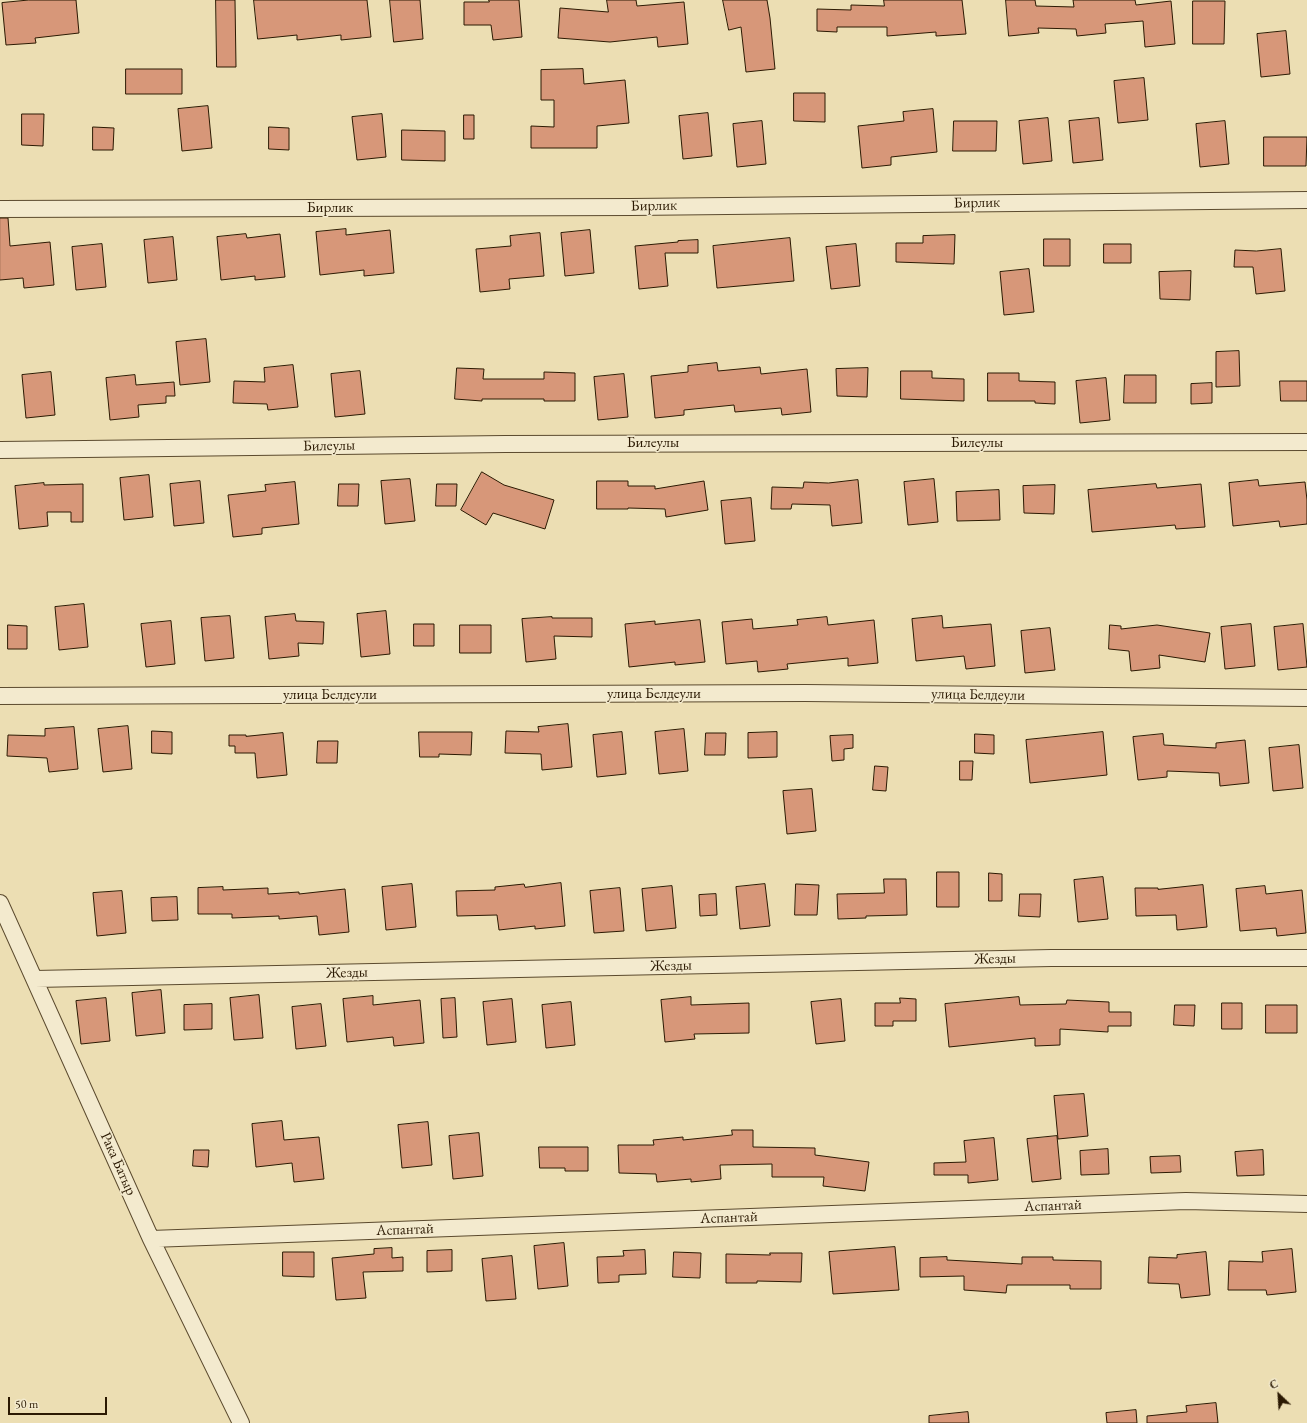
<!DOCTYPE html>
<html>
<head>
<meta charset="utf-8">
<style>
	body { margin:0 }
	#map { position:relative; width:1307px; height:1423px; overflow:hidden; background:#ecdeb3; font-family:"EB Garamond",serif }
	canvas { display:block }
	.north { position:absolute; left:1259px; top:1375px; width:40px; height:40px; -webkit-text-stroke:3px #f3eace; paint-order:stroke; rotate:335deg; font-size:11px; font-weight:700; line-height:16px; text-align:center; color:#2b1902 }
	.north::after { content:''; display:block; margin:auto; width:14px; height:18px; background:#2b1902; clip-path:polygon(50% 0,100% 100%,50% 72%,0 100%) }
	.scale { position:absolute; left:8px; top:1397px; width:99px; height:18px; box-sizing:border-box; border:2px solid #2b1902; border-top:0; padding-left:5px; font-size:12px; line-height:14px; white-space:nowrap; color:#2b1902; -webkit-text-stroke:3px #f3eace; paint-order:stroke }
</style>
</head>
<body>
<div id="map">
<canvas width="1307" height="1423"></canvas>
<div class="north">С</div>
<div class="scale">50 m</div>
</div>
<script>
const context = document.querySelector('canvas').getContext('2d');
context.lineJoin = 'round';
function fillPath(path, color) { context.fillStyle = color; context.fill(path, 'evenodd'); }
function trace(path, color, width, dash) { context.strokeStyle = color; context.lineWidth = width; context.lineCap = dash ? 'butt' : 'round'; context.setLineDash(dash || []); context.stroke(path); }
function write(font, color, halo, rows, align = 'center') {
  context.font = font + ' "EB Garamond",serif'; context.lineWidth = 3; context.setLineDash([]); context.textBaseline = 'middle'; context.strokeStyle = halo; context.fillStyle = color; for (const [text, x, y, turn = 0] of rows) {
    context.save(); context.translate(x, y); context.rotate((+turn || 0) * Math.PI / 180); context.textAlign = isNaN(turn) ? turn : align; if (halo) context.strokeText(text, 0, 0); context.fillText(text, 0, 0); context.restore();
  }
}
const building = new Path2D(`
	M29 0H76L79 33 35 38 36 43 6 45 2 3Z
	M216 0H235L236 67H217Z
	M254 0H367L371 37 341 40V35L297 40V35L258 39Z
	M390 0H420L423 39 394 42Z
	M489 0H519L522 37 493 40 491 25H464V2H489Z
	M607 0H636L637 6 684 2 688 44 658 47 657 37 610 42 558 38 560 8 608 12Z
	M723 0H767L770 18 775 69 746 72 741 27 729 30Z
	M884 0H962L966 34 936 36V32L887 36V27H837V32L817 31V9L851 10V5L884 6Z
	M1006 0H1035L1036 6 1074 7 1073 0H1135L1136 5 1171 1 1175 44 1145 47 1143 21 1105 24 1106 33 1077 36 1076 29 1038 28 1039 33 1009 36Z
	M1193 1H1225L1224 44H1193Z
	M1286 31 1290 74 1261 77 1257 34Z
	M126 69H182V94H126Z
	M583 69 584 84 625 80 629 123 597 126V148H531V126L554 127V100H541V70Z
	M1144 78 1148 120 1118 123 1114 81Z
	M794 93H825V122L794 121Z
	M208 106 212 148 182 151 178 109Z
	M933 109 937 152 891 157V165L862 168 858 126 904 121 903 112Z
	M708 113 712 156 683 159 679 116Z
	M22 114H44L43 146 22 145Z
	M382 114 386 157 357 160 352 117Z
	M464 115H474V139H464Z
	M1048 118 1052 161 1023 164 1019 121Z
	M1099 118 1103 160 1073 163 1069 121Z
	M762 121 766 164 737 167 733 124Z
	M954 121H997L996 151H953Z
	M1225 121 1229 164 1200 167 1196 124Z
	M93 127 114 128 113 150H93Z
	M269 127 289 128V150L269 149Z
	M402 130 445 131V161L402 160Z
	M1264 137H1307L1306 166H1264Z
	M0 218H8L10 246 50 242 54 285 24 288 23 278 0 280Z
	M346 229V235L390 230 394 273 364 276V270L320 275 316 232Z
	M590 230 594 273 565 276 561 233Z
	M540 233 544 276 509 279 510 289 480 292 476 249 511 246 510 236Z
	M246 234 247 238 280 234 285 277 255 280V276L221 280 217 237Z
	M955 235 954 264 896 262V243H923V236Z
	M173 237 177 280 148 283 144 240Z
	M790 238 794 281 717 288 713 246Z
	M1044 239H1070V266H1044Z
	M698 240V253H665L668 286 639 289 635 246 678 242V241Z
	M102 244 106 287 76 290 72 247Z
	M856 244 860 286 831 289 826 247Z
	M1104 244H1131V263H1104Z
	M1281 249 1285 291 1256 294 1253 267H1234L1235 250 1256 251Z
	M1029 269 1034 312 1004 315 1000 272Z
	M1191 271 1190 300 1160 299 1159 272Z
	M206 339 210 382 180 385 176 342Z
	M1239 351 1240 386 1216 387V352Z
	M717 363 718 371 760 367 761 374 807 369 811 412 782 415 781 408 735 412 734 405 684 410V415L655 418 651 376 688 372V366Z
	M293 365 298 407 268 410 267 404 233 403 234 381 265 382 264 368Z
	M457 368 484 369 483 379H544V372L575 373V401H544V399H482V401L455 399Z
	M868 368 867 397 837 396 836 369Z
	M360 371 365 414 335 417 331 374Z
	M901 371H932V378L964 379V401L901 399Z
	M51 372 55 415 26 418 22 375Z
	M988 373H1019V381L1055 382V404L1035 403V401H988Z
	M624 374 628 417 598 420 594 377Z
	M135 375 136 385 174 382 175 396H166V403L138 405 139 417 110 420 106 378Z
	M1125 375H1156V403H1124Z
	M1106 378 1110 420 1080 423 1076 381Z
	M1280 381H1307V401H1281Z
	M1212 383V403L1191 404V384Z
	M482 472 504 485 554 500 545 529 493 513 486 525 461 510Z
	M149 475 153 517 124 520 120 478Z
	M410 479 415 521 385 524 381 481Z
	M934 479 938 522 908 525 904 482Z
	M858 480 862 523 832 526 830 505 792 504 791 509H771L772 487 803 488 804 482 828 483Z
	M1258 480 1259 486 1305 482 1307 500V524L1280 527 1279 521 1233 526 1229 483Z
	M200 481 204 523 174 526 170 484Z
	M597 481H628V486H655V489L704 481 708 510 666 517 665 509 628 508V509H597Z
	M295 482 299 524 262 528V534L233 537 228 495 266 491 265 485Z
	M44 483V485L83 484V522H71V512H47L48 526 19 529 15 486Z
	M339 484H359L358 506H338Z
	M437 484H457L456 506H436Z
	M1156 484 1157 488 1201 484 1205 527 1176 529 1175 525 1092 532 1088 490Z
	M1055 485 1054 514 1024 513 1023 486Z
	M999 490 1000 520 957 521 956 492Z
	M751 498 755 541 725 544 721 501Z
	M84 604 88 647 59 650 55 607Z
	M386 611 390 654 361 657 357 614Z
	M295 614 296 621 324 622 323 644 298 643 299 656 269 659 265 617Z
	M230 616 234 658 205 661 201 618Z
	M942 616 943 628 991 624 995 666 966 669 964 656 916 661 912 619Z
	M552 617V618H592V637L554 636 556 659 526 662 522 619Z
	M827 617 828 625 874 620 878 663 848 666V658L787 664 788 669 758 672 757 661 726 664 722 622 752 619 753 629 798 625 797 620Z
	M700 620 705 662 675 665V662L629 667 625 624 655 621V624Z
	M171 621 175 664 146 667 141 624Z
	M414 624H434V646H414Z
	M1251 624 1255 666 1225 669 1221 627Z
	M1303 624 1307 667 1278 670 1274 627Z
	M8 625 27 626V649H8Z
	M460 625H491V653H460Z
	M1110 625 1121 626V629L1157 625 1210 633 1205 662 1159 655 1160 668 1131 671 1129 651 1109 649Z
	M1050 628 1055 670 1025 673 1021 631Z
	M568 724 572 767 542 770 541 754 505 753 506 731 539 732 538 727Z
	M128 726 132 769 103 772 98 729Z
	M74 727 78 769 49 772 47 758 7 756 8 735 45 736V729Z
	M684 729 688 771 659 774 655 732Z
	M152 731 172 732V754L152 753Z
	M419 732H472L471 755 439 754V757H420Z
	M622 732 626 774 597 777 593 735Z
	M777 732V757L748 758V733Z
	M1103 732 1107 775 1030 783 1026 740Z
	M283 733 287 775 257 778 255 753H235V746H229V735H246V736Z
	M706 733H726L725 755H705Z
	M975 734 994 735V754L975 753Z
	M1163 734 1164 745 1216 748V743L1245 740 1249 783 1220 786 1219 773 1167 771V777L1138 780 1133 737Z
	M853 735V748L844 749V760L832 761 830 736Z
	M318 741H338L337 763H317Z
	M1299 745 1303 788 1273 791 1269 748Z
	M960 761H973L972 780H960Z
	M875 766 888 767 886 791 873 790Z
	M812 789 816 831 787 834 783 791Z
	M937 872H959V907H937Z
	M989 873 1002 874V901H989Z
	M1103 877 1108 919 1078 922 1074 880Z
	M884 879H906L907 915 866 916V918L838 919 837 894 884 893Z
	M561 883 565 926 535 929V926L499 930 497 915 457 916 456 891 495 890V887L524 884 525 887Z
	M412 884 416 927 386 930 382 887Z
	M765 884 770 926 740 929 736 887Z
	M796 884 819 885 817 915H795Z
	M1203 885 1207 927 1177 930 1176 915 1136 916 1135 888H1158V889Z
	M672 886 676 928 646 931 642 889Z
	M1265 886 1266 894 1302 890 1306 933 1277 936 1276 928 1240 931 1236 889Z
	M223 887V890L268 888V894L299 892V894L345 889 349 932 319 935 317 916 279 919V916L232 918V914H198V888Z
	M620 888 624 931 594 933 590 891Z
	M122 891 126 933 97 936 93 893Z
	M716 894 717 915 700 916 699 895Z
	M1020 894H1041L1040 917 1019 916Z
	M177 897 178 920 152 921 151 898Z
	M161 990 165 1033 136 1036 132 993Z
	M259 995 263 1038 234 1040 230 998Z
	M373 996V1005L420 1000 424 1043 394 1046 393 1037 347 1042 343 999Z
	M691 997V1005L749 1003V1033L694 1034 695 1039 665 1042 661 1000Z
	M1019 997 1020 1005 1066 1004 1067 1000 1109 1002V1012H1131V1026H1108V1032L1060 1029V1045L1035 1046V1038L949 1047 945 1004Z
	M106 998 110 1041 81 1044 76 1001Z
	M455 998 457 1037 443 1038 441 999Z
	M900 998 916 999V1021H893V1026H875V1003H900Z
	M512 999 516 1042 487 1045 483 1002Z
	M841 999 845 1041 816 1044 811 1002Z
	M571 1002 575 1045 546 1048 542 1005Z
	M1222 1003H1242V1029H1222Z
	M212 1004V1029L184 1030V1005Z
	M321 1004 326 1046 296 1049 292 1007Z
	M1175 1005H1195L1194 1026 1174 1025Z
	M1266 1005H1297V1033H1266Z
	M1084 1094 1088 1136 1058 1139 1054 1096Z
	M282 1121 284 1140 319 1137 324 1179 294 1182 292 1163 256 1167 252 1124Z
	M428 1122 432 1165 402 1168 398 1125Z
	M732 1130H753V1147L815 1148V1155L869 1162 865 1191 823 1186 824 1177H772V1164L720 1165 721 1179 691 1182V1179L657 1182 656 1174 619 1173 618 1145H654L653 1140 683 1137V1140L732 1135Z
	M479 1133 483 1176 453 1179 449 1136Z
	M1057 1136 1061 1179 1032 1182 1027 1139Z
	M994 1138 998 1180 968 1183V1175H934V1163L966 1162 964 1141Z
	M539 1147H588V1171H565V1168H540Z
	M1108 1149 1109 1174 1081 1175 1080 1151Z
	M194 1150H209L208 1167 193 1166Z
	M1263 1150 1264 1175 1237 1176 1235 1152Z
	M1180 1156 1181 1172 1151 1173 1150 1157Z
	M564 1243 568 1286 538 1289 534 1246Z
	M895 1247 899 1290 833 1294 829 1252Z
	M392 1248V1258L403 1257V1271L363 1272 366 1298 336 1300 332 1258 374 1254V1249Z
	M1292 1249 1296 1292 1267 1295 1266 1290H1228L1229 1261 1263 1262 1262 1252Z
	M452 1250V1271L427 1272V1251Z
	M645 1250 646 1274 619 1275V1282L598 1283 597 1257 624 1256 623 1251Z
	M283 1252H314V1277L283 1276Z
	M674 1252 701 1253 700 1278 673 1277Z
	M1206 1252 1210 1295 1181 1298 1179 1284 1148 1283 1149 1257 1177 1258V1255Z
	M770 1253H802L801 1282 757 1281V1283H726V1254L770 1255Z
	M512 1256 516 1299 486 1301 482 1259Z
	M947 1257V1260L1022 1264V1257H1053V1260L1101 1261V1289H1070V1285H1007L1006 1293 964 1290V1276L920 1277V1258Z
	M1216 1403 1218 1423H1147V1416L1187 1412 1186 1406Z
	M1136 1410 1137 1423H1107L1106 1413Z
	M968 1412 969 1423H929V1416Z`);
fillPath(building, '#d79779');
trace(building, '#2b1902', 1);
const minor = new Path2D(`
	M0 209 631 207 1307 200
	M0 450 505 444 1307 442
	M0 696 805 693 1307 698
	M0 903 151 1239 241 1423
	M35 979 1051 958H1307
	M151 1239 1186 1201 1307 1204`);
trace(minor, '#5b4a2e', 18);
trace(minor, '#f3eace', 16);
write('15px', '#2b1902', '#f3eace', [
	["Бирлик",977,203,-1],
	["Бирлик",654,206,-1],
	["Бирлик",330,208],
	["Билеулы",653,443],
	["Билеулы",977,443],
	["Билеулы",329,446,-1],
	["улица Белдеули",654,694],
	["улица Белдеули",330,695],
	["улица Белдеули",978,695,1],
	["Жезды",995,959,-1],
	["Жезды",671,966,-1],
	["Жезды",347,973,-1],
	["Рака Батыр",118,1164,66],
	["Аспантай",1053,1206,-2],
	["Аспантай",729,1218,-2],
	["Аспантай",405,1230,-2]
]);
</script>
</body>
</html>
